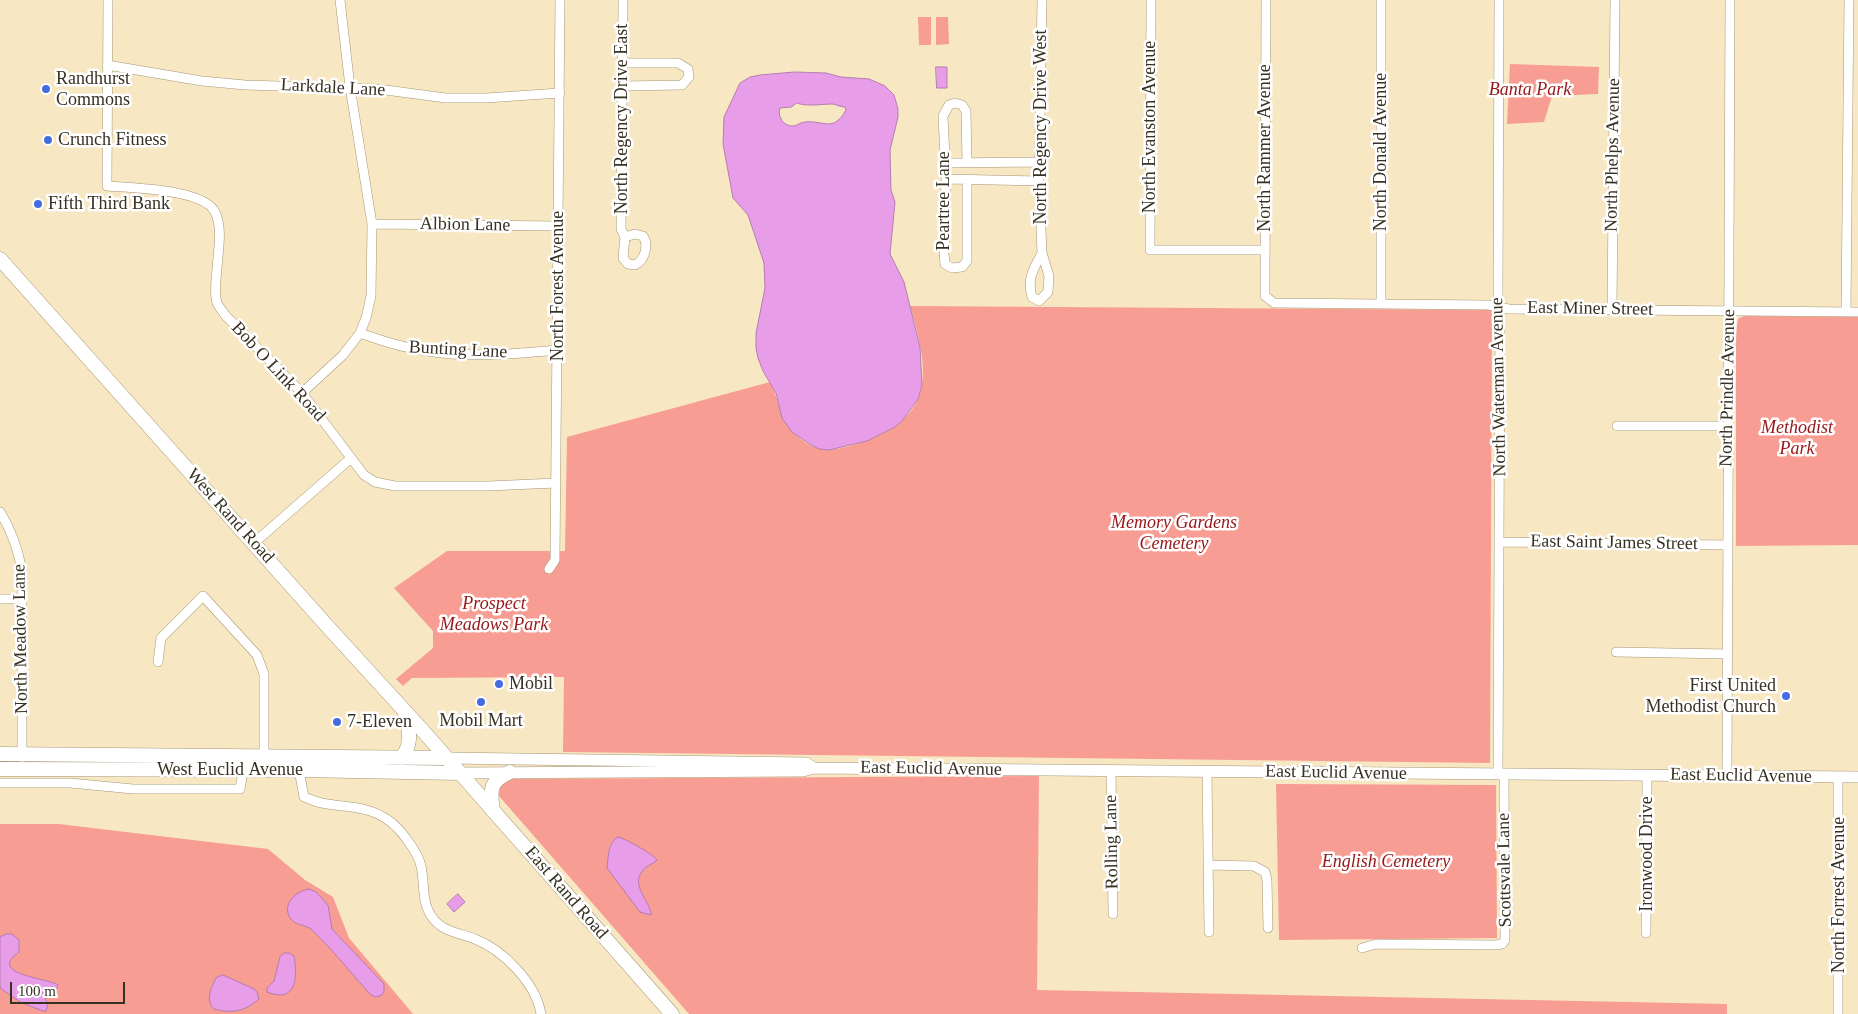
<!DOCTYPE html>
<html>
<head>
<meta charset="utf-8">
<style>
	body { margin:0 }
	#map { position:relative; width:1858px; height:1014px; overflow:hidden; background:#f8e7c3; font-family:Georgia,serif }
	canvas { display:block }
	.scale { position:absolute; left:10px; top:982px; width:115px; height:22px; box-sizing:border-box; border:2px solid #373122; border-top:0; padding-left:6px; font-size:15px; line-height:18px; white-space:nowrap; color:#373122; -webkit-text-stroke:4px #fff; paint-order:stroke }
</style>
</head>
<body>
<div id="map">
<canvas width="1858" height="1014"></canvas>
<div class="scale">100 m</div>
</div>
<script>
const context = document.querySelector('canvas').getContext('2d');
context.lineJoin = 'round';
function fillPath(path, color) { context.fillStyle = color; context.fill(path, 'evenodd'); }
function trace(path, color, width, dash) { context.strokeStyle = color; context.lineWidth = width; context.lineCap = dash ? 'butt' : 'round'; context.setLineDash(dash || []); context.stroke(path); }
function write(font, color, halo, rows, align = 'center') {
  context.font = font + ' Georgia,serif'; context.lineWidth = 5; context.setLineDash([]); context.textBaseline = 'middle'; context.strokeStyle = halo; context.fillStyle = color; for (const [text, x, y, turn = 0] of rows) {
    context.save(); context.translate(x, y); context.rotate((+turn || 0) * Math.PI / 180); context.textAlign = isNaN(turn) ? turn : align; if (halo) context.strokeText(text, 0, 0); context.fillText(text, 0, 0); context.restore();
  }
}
fillPath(new Path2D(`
	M918 17H931V45H919Z
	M936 17H948L949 44 936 45Z
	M1510 64 1599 67 1598 94 1552 96 1544 122 1507 124Z
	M910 306 1492 310 1490 763 563 752 564 677 412 678 403 686 396 679 433 648V631L394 588 447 551H565L567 437 770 382C779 399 780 419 794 433 801 440 811 447 820 449 830 451 841 448 850 446 882 437 916 421 922 385 926 361 917 329 910 306Z
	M1744 316 1858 317V545L1736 546V332L1738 319Z
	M1039 776 1037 990 1727 1004V1014H689L499 796 500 785 506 779Z
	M1276 784 1496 785 1497 938 1279 940Z
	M0 824H59L268 849 305 880 333 897 349 938 413 1014H0Z`), '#f79d93');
const water = new Path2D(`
	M936 67H947V88H937Z
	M795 72 826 73 841 77 869 79 885 86 894 95 898 109V117L890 150 891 190 895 202 890 254 904 282 920 347 922 385 918 399 903 420 895 427 867 441 829 450 819 449 811 445 792 432 782 418 776 393 763 371 758 358 756 348V333L765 288 764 263 748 215 733 198 723 144 724 117 740 83 750 77 760 75ZM797 103C806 107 822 104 833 104 838 105 840 107 845 107L846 110C833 133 824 120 805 122 801 122 798 125 794 126 784 127 777 117 780 108L791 107Z
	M618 837C626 839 653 854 657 860 652 865 645 866 641 873 632 887 650 901 651 915L640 912 607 868C608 858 608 842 618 837Z
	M309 889 316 892 328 905 332 929 384 984V991L382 995 376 997 371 995C355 978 341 960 325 943 320 939 316 933 311 929 304 924 294 926 289 916 283 902 297 891 309 889Z
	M458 894 465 902 454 912 447 904Z
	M7 934H12L19 940V952C16 955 12 957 10 961 4 976 50 979 58 985L56 990H48L42 993 48 1004 46 1011H43L20 1002 0 988V937Z
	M284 953H289L294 956C296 970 299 995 279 995 274 994 271 994 267 992V988L274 981 280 957Z
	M223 975 254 989 257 992 259 999C245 1011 233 1014 214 1009 205 1000 211 988 216 978Z`);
fillPath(water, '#e89de8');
trace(water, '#b37dad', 1);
const minor = new Path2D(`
	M108 0 107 186C131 188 204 189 215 212 223 228 218 251 217 269 216 279 214 293 217 303 219 307 223 312 226 316L302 393 364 475 375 482 395 486H488L556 483
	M623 0 621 229 625 237 623 258 628 264 635 265C645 260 649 245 643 236L635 234 625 237
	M1151 0 1150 250H1265
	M1266 0 1265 296 1274 303 1488 305 1509 309 1858 312
	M621 63H678L688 69 689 77 682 85 623 86
	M107 65 202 81 245 85 378 89 446 98H486L560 93
	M945 163 1039 162
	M946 179 1039 181
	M967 180V261L962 267 952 268 945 264 944 254 946 179 943 116 949 105 955 103 962 105 966 111 967 162
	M372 224 558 226
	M1042 253C1033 270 1027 278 1032 297L1039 301 1048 292 1049 276 1042 253 1039 181 1042 0
	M1381 304V0
	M1612 310 1615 0
	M1846 312 1849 0
	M360 333C382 341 403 348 427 351 469 358 515 354 557 350
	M302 393 343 355 360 333 366 318 371 296 372 224 350 87 340 0
	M1617 426H1727
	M0 512C12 531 18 549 22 571V757
	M1501 542 1728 545
	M254 543 350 459
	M549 569 555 560 560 0
	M0 599H22
	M1616 652 1728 654
	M158 662 161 638 203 596 257 655 264 674V757
	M299 770 304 797C310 799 316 802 322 803 346 808 367 805 388 820 400 828 418 852 421 866 425 883 421 902 432 917 442 932 460 933 475 939 503 950 536 983 541 1014
	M1111 771 1113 914
	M1207 771 1209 932
	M1498 774 1500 313 1498 298 1499 0
	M1727 776 1730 0
	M0 783H70L133 789H240L244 766
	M1208 865 1254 866 1265 872 1267 880 1268 928
	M1646 933 1647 775
	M1362 948 1376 944 1496 945 1502 944 1505 940 1504 774
	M1838 1014V777`);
const secondary = new Path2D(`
	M447 758 806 763 814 768
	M460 773 803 771 814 768 1858 777`);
const primary = new Path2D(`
	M0 259 328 627 424 732 672 1014
	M0 754 447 758
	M402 758C413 741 409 731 405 713
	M0 769 299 770 460 773
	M493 811C490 791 489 781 510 772`);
trace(minor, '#a69674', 10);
trace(secondary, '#a69674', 12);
trace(primary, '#a69674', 15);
trace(minor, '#fff', 9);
trace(secondary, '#fff', 11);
trace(primary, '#fff', 14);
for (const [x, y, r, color] of [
	[46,89,5,"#466de0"],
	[48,140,5,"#466de0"],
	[38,204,5,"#466de0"],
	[499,684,5,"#466de0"],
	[1786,696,5,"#466de0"],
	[481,702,5,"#466de0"],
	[337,722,5,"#466de0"]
]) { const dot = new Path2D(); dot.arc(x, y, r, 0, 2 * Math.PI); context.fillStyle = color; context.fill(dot); trace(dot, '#fff', 2); }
write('18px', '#373122', '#fff', [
	["Randhurst",56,79],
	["Commons",56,100],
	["Crunch Fitness",58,140],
	["Fifth Third Bank",48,204],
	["Mobil",509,684],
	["First United",1776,686,"right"],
	["Methodist Church",1776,707,"right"],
	["Mobil Mart",481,721,"center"],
	["7-Eleven",347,722]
], 'left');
write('18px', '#373122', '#fff', [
	["Larkdale Lane",333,88,3],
	["North Regency Drive East",622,119,-90],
	["North Regency Drive West",1041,127,-90],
	["North Evanston Avenue",1150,127,-90],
	["North Rammer Avenue",1265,148,-90],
	["North Donald Avenue",1381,152,-90],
	["North Phelps Avenue",1613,155,-89],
	["Peartree Lane",944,201,-90],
	["Albion Lane",465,225,1],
	["North Forest Avenue",558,286,-90],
	["East Miner Street",1590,309,1],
	["Bunting Lane",458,350,3],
	["Bob O Link Road",278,372,47],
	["North Waterman Avenue",1499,387,-91],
	["North Prindle Avenue",1728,388,-89],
	["West Rand Road",230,516,48],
	["East Saint James Street",1614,543,1],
	["North Meadow Lane",21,639,-91],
	["East Euclid Avenue",931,769,1],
	["West Euclid Avenue",230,770],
	["East Euclid Avenue",1336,773,1],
	["East Euclid Avenue",1741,776,1],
	["Rolling Lane",1112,842,-91],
	["Ironwood Drive",1647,854,-90],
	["Scottsvale Lane",1505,870,-91],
	["East Rand Road",566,893,49],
	["North Forrest Avenue",1839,895,-90]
]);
write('italic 18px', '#961619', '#fff', [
	["Banta Park",1530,90],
	["Methodist",1797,428],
	["Park",1797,449],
	["Memory Gardens",1174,523],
	["Cemetery",1174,544],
	["Prospect",494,604],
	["Meadows Park",494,625],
	["English Cemetery",1386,862]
]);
</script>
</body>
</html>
